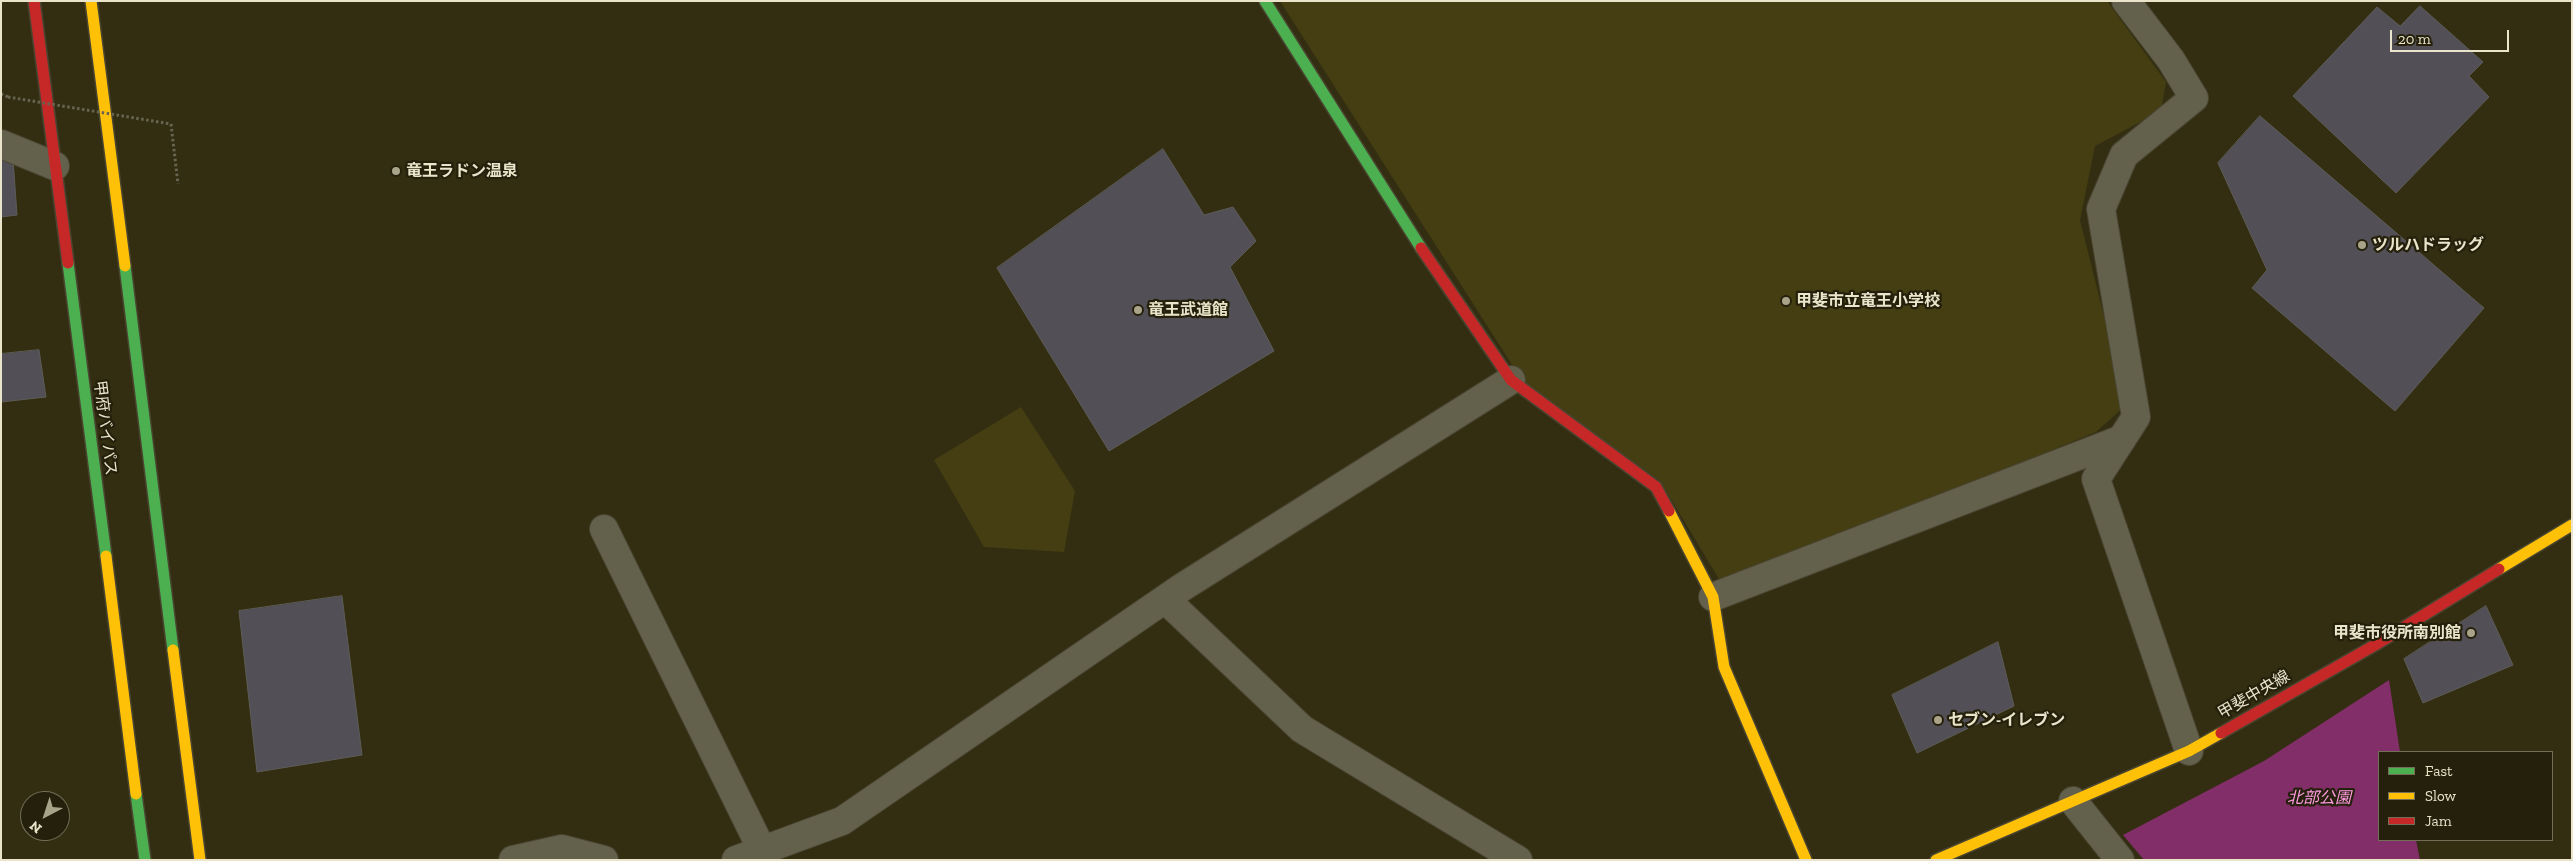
<!DOCTYPE html>
<html>
<head>
<meta charset="utf-8">
<style>
	body { margin:0 }
	#map { position:relative; width:2573px; height:861px; overflow:hidden; background:#332e11; font-family:"Zilla Slab",serif }
	canvas { display:block }
	.frame { position:absolute; inset:0; border:2px solid #e9e4ca; pointer-events:none }
	.legend { position:absolute; left:2378px; top:751px; width:175px; height:90px; box-sizing:border-box; background:#24200b; border:1px solid #736e57; margin:0; padding:6px 9px; list-style:none; font-size:15px; color:#e9e4ca }
	.legend li { display:flex; align-items:center; gap:10px; height:25px }
	.legend b { width:25px; border:1px solid #736e57 }
	.north { position:absolute; left:20px; top:791px; width:50px; height:50px; box-sizing:border-box; background:#24200b; border:1px solid #736e57; border-radius:50%; rotate:220deg; font-size:14px; font-weight:700; line-height:20px; text-align:center; color:#e9e4ca }
	.north::after { content:''; display:block; margin:auto; width:18px; height:22px; background:#a9a489; clip-path:polygon(50% 0,100% 100%,50% 72%,0 100%) }
	.scale { position:absolute; left:2390px; top:30px; width:119px; height:22px; box-sizing:border-box; border:2px solid #e9e4ca; border-top:0; padding-left:6px; font-size:15px; line-height:18px; white-space:nowrap; color:#e9e4ca; -webkit-text-stroke:4px #24200b; paint-order:stroke }
</style>
</head>
<body>
<div id="map">
<canvas width="2573" height="861"></canvas>
<div class="frame"></div>
<ul class="legend">
<li><b style="height:6px;background:#4caf50"></b>Fast</li>
<li><b style="height:6px;background:#ffc107"></b>Slow</li>
<li><b style="height:6px;background:#c62828"></b>Jam</li>
</ul>
<div class="north">N</div>
<div class="scale">20 m</div>
</div>
<script>
const context = document.querySelector('canvas').getContext('2d');
context.lineJoin = 'round';
function fillPath(path, color) { context.fillStyle = color; context.fill(path, 'evenodd'); }
function trace(path, color, width, dash) { context.strokeStyle = color; context.lineWidth = width; context.lineCap = dash ? 'butt' : 'round'; context.setLineDash(dash || []); context.stroke(path); }
function write(font, color, halo, rows, align = 'center') {
  context.font = font + ' "Zilla Slab","Noto Sans JP",serif'; context.lineWidth = 4.5; context.setLineDash([]); context.textBaseline = 'middle'; context.strokeStyle = halo; context.fillStyle = color; for (const [text, x, y, turn = 0] of rows) {
    context.save(); context.translate(x, y); context.rotate((+turn || 0) * Math.PI / 180); context.textAlign = isNaN(turn) ? turn : align; if (halo) context.strokeText(text, 0, 0); context.fillText(text, 0, 0); context.restore();
  }
}
fillPath(new Path2D(`
	M1280 1H2107L2166 82 2161 111 2095 146 2080 220 2126 405 2096 432 1722 584 1660 481 1523 382Z
	M1021 407 1075 491 1064 552 984 547 934 460Z`), '#453e13');
fillPath(new Path2D(`
	M2389 680 2400 752H2379V840H2416L2420 860H2144L2123 835 2264 761Z`), '#822e69');
const building = new Path2D(`
	M2420 6 2483 62 2469 76 2489 97 2396 193 2293 96 2377 7 2400 26Z
	M2260 116 2484 308 2395 411 2252 288 2267 270 2218 163Z
	M1163 149 1204 215 1233 207 1256 241 1230 267 1274 351 1109 451 997 268Z
	M13 159 17 215 1 217V161Z
	M39 350 46 397 1 402V354Z
	M342 596 362 755 257 772 239 611Z
	M2486 606 2513 665 2423 703 2404 659Z
	M1998 642 2014 706 1917 753 1892 695Z`);
fillPath(building, '#525056');
trace(building, '#5d5c58', 1);
const street = new Path2D(`
	M2126 1 2171 60 2194 98 2124 155 2101 209 2136 417 2096 479 2189 751
	M1 144 55 166
	M604 529 762 850
	M1713 597 2122 439
	M1165 599 1302 729 1518 860
	M2073 801 2120 860
	M513 860 562 849 604 860
	M736 860 842 821 1181 588 1511 380`);
const fast = new Path2D(`
	M1265 1 1421 248
	M68 263 106 556
	M125 266 173 650
	M136 794 145 860`);
const slow = new Path2D(`
	M91 1 125 266
	M1669 511 1713 597 1724 667 1806 860
	M106 556 136 794
	M2499 569 2572 525
	M173 650 200 860
	M1936 860 2189 751 2221 733`);
const jam = new Path2D(`
	M34 1 68 263
	M1421 248 1511 380 1656 487 1669 511
	M2221 733 2375 645 2499 569`);
trace(street, '#494531', 30);
trace(fast, '#494531', 14);
trace(slow, '#494531', 14);
trace(jam, '#494531', 14);
trace(new Path2D(`
	M1 94 8 97
	M171 124 178 184`), '#676452', 3, [2.5, 2.5]);
trace(street, '#63604c', 28);
trace(fast, '#4caf50', 11);
trace(slow, '#ffc107', 11);
trace(jam, '#c62828', 11);
trace(new Path2D(`
	M8 97 171 124`), '#676452', 3, [2.5, 2.5]);
for (const [x, y, r, color] of [
	[396,171,5,"#a9a489"],
	[2362,245,5,"#a9a489"],
	[1786,301,5,"#a9a489"],
	[1138,310,5,"#a9a489"],
	[2471,633,5,"#a9a489"],
	[1938,720,5,"#a9a489"]
]) { const dot = new Path2D(); dot.arc(x, y, r, 0, 2 * Math.PI); context.fillStyle = color; context.fill(dot); trace(dot, '#24200b', 2); }
write('bold 16px', '#e9e4ca', '#24200b', [
	["竜王ラドン温泉",406,171],
	["ツルハドラッグ",2372,245],
	["甲斐市立竜王小学校",1796,301],
	["竜王武道館",1148,310],
	["甲斐市役所南別館",2461,633,"right"],
	["セブン-イレブン",1948,720]
], 'left');
write('16px', '#e9e4ca', '#24200b', [
	["甲府バイパス",105,428,83],
	["甲斐中央線",2254,695,-30]
]);
write('italic 16px', '#ff9ae2', '#24200b', [
	["北部公園",2319,798]
]);
</script>
</body>
</html>
